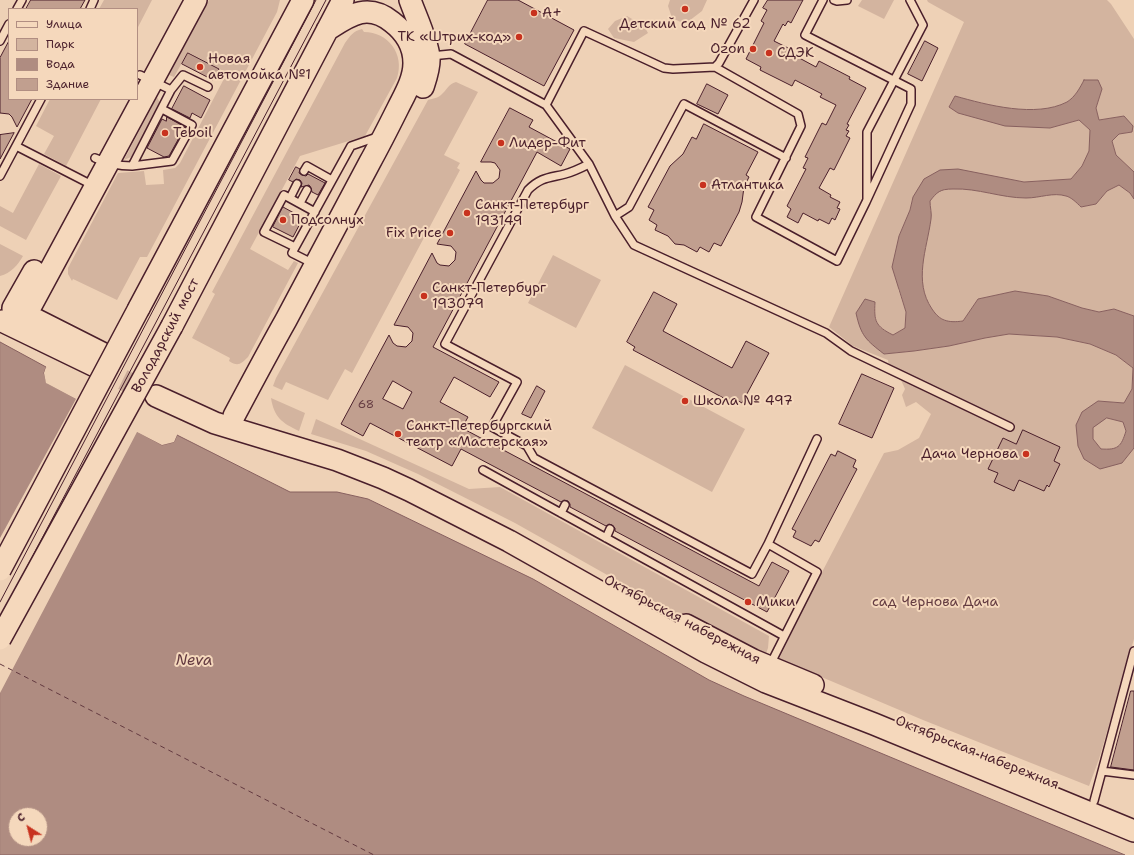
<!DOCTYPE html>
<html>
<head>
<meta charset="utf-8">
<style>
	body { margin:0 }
	#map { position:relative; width:1134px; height:855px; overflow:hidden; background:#eed1b6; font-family:"Shantell Sans",sans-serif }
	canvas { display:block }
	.legend { position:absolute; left:8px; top:8px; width:130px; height:92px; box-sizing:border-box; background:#f5d8bc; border:1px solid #b18e82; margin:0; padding:5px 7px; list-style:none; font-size:12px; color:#4a1f2b }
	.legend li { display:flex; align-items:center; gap:8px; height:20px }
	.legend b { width:20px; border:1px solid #b18e82 }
	.north { position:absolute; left:8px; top:807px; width:40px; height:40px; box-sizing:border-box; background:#f5d8bc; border:1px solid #b18e82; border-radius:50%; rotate:324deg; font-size:11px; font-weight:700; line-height:16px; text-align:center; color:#4a1f2b }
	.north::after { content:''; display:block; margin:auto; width:14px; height:18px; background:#c8321e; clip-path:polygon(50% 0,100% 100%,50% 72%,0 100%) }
</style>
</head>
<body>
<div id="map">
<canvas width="1134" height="855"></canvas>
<ul class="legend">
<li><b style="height:5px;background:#f5d8bc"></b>Улица</li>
<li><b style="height:11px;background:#d3b49f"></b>Парк</li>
<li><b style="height:11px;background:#af8c81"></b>Вода</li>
<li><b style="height:11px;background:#c19f8f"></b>Здание</li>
</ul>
<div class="north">С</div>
</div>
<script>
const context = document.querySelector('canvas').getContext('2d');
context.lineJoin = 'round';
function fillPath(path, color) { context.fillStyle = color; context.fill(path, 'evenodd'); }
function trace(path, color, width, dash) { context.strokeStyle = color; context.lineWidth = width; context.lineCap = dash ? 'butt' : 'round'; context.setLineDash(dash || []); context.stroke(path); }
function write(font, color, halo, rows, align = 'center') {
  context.font = font + ' "Shantell Sans",sans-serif'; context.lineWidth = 4; context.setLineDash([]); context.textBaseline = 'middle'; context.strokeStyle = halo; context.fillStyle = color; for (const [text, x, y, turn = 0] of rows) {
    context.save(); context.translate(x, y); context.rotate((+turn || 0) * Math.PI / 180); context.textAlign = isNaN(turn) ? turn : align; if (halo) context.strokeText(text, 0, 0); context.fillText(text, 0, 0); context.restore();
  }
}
fillPath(new Path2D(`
	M104 0H152L137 29V9H99Z
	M209 0H280L277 12 147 257H140L117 300 73 279 72 281 68 274V268L118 173 144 171 146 185 164 184 163 170 175 168 180 163 227 73 188 52 174 77 169 75Z
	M670 0H707L702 11 685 24 672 18 668 6Z
	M862 0H894L884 19 858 6Z
	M927 0H1107L1111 4 1134 39V172L1116 155 1112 141 1119 134 1132 132 1124 116 1099 120 1096 108 1102 89 1084 81C1080 88 1075 97 1067 102 1036 118 987 105 955 96L949 107 958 113 979 118 1050 128 1079 120 1090 130V151L1082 166 1071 179 1024 182 1001 178 913 197 910 210 899 236 898 289 906 312 905 328 893 335C876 326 874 322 875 303L865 300 884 354 914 351 949 346 985 338 1009 334 1057 337 1090 344 1116 355 1133 368 1132 389 1124 403 1098 401 1078 446 1122 463 1134 448V639L1099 759 1089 786 923 720 779 659 808 599 884 453 898 450 919 438 931 414 916 402 906 407 902 395 905 389 901 380 890 375 888 360 853 346 829 327 964 22 928 2Z
	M627 16 644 26 648 33 634 42 614 38 608 29 615 21Z
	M362 29 364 32C388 32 405 54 397 78L365 136 300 156 250 249 288 270 294 261 298 263 248 357C241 364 238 367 229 361L230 358 192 338 215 294 212 292 345 43C350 36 353 31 362 29Z
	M456 82 478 92 444 155 460 163 457 168 460 170 352 373 345 369 328 400 286 382 282 390 273 386 276 378 428 100C431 99 438 98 441 95 447 90 448 84 456 82Z
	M157 97 160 103 131 157 124 160Z
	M50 99H101L66 166 44 154 54 136 36 126Z
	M39 164 61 176 26 240 0 226V206L13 213Z
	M1119 185 1130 193 1134 199V316L1114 309 1099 312 1082 308 1048 296 1015 291 978 299 963 321 950 323 936 315 928 303 922 284V267L931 218 930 201C937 192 940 189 953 189 978 188 1001 198 1026 198 1040 198 1053 192 1066 196 1071 197 1077 203 1081 207L1096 204 1107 191Z
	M0 244 23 256C18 265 11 273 0 276Z
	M553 255 601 280 576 328 528 303Z
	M625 365 745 429 712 492 592 428Z
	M271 398 305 413 299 431C282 423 274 417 271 398Z
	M1107 418 1123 422 1126 432C1120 447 1118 450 1101 449L1093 439V428Z
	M316 419 469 489 500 487 769 636 768 648 764 659 712 634 515 523 418 474 366 451 311 434Z`), '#d3b49f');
const water = new Path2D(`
	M1084 80H1098L1102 89 1096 108 1099 120 1124 116 1133 126 1132 132 1119 134 1112 141 1116 155 1134 172V199L1130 193 1119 185 1107 191 1096 204 1081 207C1077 203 1071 197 1066 196 1053 192 1040 198 1026 198 1001 198 978 188 953 189 940 189 937 192 930 201 930 207 932 214 931 219 927 249 913 281 932 309 940 321 948 323 963 321L978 299 1015 291 1048 296 1082 308 1099 312 1114 309 1134 316V448L1122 463 1100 469 1084 459 1078 446 1076 425 1082 412 1098 401 1124 403 1132 389 1133 368 1116 355 1090 344 1057 337 1009 334 985 338 949 346 914 351 884 354C866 340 861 336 856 313L865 299 875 302C874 321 875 326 893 335L905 328 906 312 892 267 899 236 910 210 913 197 924 179 940 170 958 169 1024 182 1071 179 1082 166 1089 151 1090 130 1079 120 1050 128 1005 126 958 113 949 107 955 96C987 105 1036 118 1067 102 1075 97 1080 88 1084 80ZM1107 418 1123 422 1126 431C1121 447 1118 450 1101 449L1093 439V428Z
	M0 342 46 367 44 373 47 383 162 445 174 442 177 435 290 492H337L368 499 533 579 709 680 744 696 1125 855H0ZM16 815H40V839H16Z`);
fillPath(water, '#af8c81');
trace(water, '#87605f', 1);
fillPath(new Path2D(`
	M46 367 48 368 46 373 48 382 162 443 172 440 175 434 177 435 174 442 162 445 137 432 0 693V538L76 399 46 383 44 373Z`), '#eed1b6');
trace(new Path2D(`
	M0 664 374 855`), '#633a40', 1, [5, 4]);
const building = new Path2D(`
	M31 0H85L80 9H26Z
	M488 0H518L574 30 544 86 465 44Z
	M768 0H803L791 23 788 21 785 26 783 24 774 41 792 50 790 53 816 67 819 61 850 77 849 79 866 88 847 124 849 125 846 130 849 131 846 136 850 138 834 170 830 168 819 188 831 195 830 197 840 202 837 208 840 209 835 220 832 218 829 224 819 219 818 221 803 213 798 223 787 217 791 209 787 206 806 169 803 168 808 158 805 157 822 123 826 125 836 105 820 97 822 94 795 80 792 86 760 70 761 67 746 59 764 23 761 21 767 10 763 8Z
	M9 41V99H32L17 127 12 117 9 114 0 113V58Z
	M925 41 938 48 922 81 908 74Z
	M188 53 219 69 213 80 182 64Z
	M707 84 728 95 718 114 697 104Z
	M184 86 210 100 201 118 192 113 190 118 172 109Z
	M510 108 533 120 529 127 570 149 561 166 537 152 433 347 499 382 490 397 454 377 440 402 468 417 462 428 759 586 772 562 789 571 767 612 615 531V528L612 525 609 524 606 526 570 507V504L568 501 564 500 561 502 461 449 452 466 370 423 363 436 341 424 389 335 393 343 397 346 406 347 412 341 413 333 408 327 394 325 432 253 437 263 440 265 449 266 455 260 456 252 451 246 437 244 476 171 481 180 484 183H493L499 178 500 170 495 163 491 162H481ZM393 381 412 392 403 409 383 399Z
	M167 117 185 127 169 156 164 157 147 148 162 119 166 121Z
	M704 124 758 152 746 175 749 177 744 187 742 202 739 212 721 246 714 243 709 252 700 247 697 252 684 245 675 244 668 236 655 230 657 225 649 220 654 210 648 207 670 166 683 154 692 137 696 139Z
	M14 133 0 159V135Z
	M296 167 300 169 299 173 302 175 306 176 308 174 325 183 318 195 312 192 311 188 309 185 301 187 302 183 300 180 296 179 293 182 289 180Z
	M283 207 303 218 293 237 273 227Z
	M654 292 677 304 663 331 732 368 746 341 769 353 742 403 735 399 733 403 633 350 635 347 627 342Z
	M862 374 894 388 872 438 839 424Z
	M537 386 545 391 531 418 522 414Z
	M1023 430 1060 447 1054 461 1060 464 1049 487 1047 485 1044 491 1019 480 1014 491 994 482 998 473 988 469 1003 438 1016 444Z
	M838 451 856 460 853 467 857 469 819 542 815 540 811 546 793 537 796 531 792 529 831 454 835 456Z
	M1131 691H1134V770L1111 767Z`);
fillPath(building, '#c19f8f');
trace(building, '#4a1f2b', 1);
trace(new Path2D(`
	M95 366 154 395`), '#cdad9a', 21, [21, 10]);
const lane = new Path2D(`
	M834 0 837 1 847 0
	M17 9 22 0
	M90 9 94 0
	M0 41 9 24
	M431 56 451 54 546 105 589 164 615 216 634 245 826 333 851 351 1010 427
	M715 67 798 114 801 126 756 217 837 261 866 202 911 104V89L805 35 823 0
	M171 90 183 75 208 87
	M546 105 584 31 664 68 673 69 715 67 719 63 754 0
	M16 146 94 186
	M95 158C108 164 118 166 132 166L171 90 140 75
	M589 164C581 168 573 172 565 174 549 178 541 177 528 190L445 344 517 382 492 427 527 446 534 458 752 574 768 544 817 572 770 665
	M132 166 172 161 192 125 162 109
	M304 171 307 166 332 180
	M0 176 41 99
	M290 198 297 184
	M867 199V132L923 25 910 0
	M300 203 307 190
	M615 216 629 207 684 104 786 158
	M295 247 264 232 284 195 315 212
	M314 264 292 253 351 146 377 137
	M483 470 784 636
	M561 513 565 505
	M606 538 610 529
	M768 544 817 439
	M1102 771 1134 775
	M1094 801 1134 651`);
const primary = new Path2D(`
	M410 0C416 17 427 39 429 57 430 67 426 78 423 87
	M13 308 34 271
	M139 308 303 0
	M15 309 102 353
	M2 321 95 366
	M13 325 26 315 196 0
	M172 326 343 0
	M156 396 215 423 337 460 383 478 409 490 509 541 706 652 766 682 874 724 1134 831
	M234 416C251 384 268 352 286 320 314 267 342 215 370 162 380 144 389 126 398 108 405 94 414 79 414 63 414 46 405 32 392 22 367 2 349 16 327 30
	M686 625 753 660 813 685`);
trace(lane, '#4a1f2b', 10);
trace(primary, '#4a1f2b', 24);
trace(lane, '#f5d8bc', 7);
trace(primary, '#f5d8bc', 21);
trace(new Path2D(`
	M0 602 316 0
	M0 618 326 0`), '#4a1f2b', 1);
const primaryBridge = new Path2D(`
	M0 570 139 308
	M0 639 172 326`);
trace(primaryBridge, '#4a1f2b', 24, []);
trace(primaryBridge, '#f5d8bc', 21);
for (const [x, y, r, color] of [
	[685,9,4,"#c8321e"],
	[534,13,4,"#c8321e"],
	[519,37,4,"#c8321e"],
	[753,49,4,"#c8321e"],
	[769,53,4,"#c8321e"],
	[200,67,4,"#c8321e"],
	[165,133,4,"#c8321e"],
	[501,143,4,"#c8321e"],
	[703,185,4,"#c8321e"],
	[467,213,4,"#c8321e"],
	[283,220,4,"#c8321e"],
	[450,233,4,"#c8321e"],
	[424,296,4,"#c8321e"],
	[685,401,4,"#c8321e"],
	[398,434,4,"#c8321e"],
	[1026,454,4,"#c8321e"],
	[748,602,4,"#c8321e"]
]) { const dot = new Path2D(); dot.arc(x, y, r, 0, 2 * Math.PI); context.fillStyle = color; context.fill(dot); trace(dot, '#f5d8bc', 1.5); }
write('12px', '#683f44', null, [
	["68",366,405]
]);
write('14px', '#4a1f2b', '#f5d8bc', [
	["А+",542,13],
	["Детский сад № 62",685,24,"center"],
	["ТК «Штрих-код»",511,37,"right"],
	["Ozon",745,49,"right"],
	["СДЭК",777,53],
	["Новая",208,59],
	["автомойка №1",208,75],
	["Teboil",173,133],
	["Лидер-Фит",509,143],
	["Атлантика",711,185],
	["Санкт-Петербург",475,205],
	["193149",475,221],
	["Подсолнух",291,220],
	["Fix Price",442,233,"right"],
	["Санкт-Петербург",432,288],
	["193079",432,304],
	["Школа № 497",693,401],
	["Санкт-Петербургский",406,426],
	["театр «Мастерская»",406,442],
	["Дача Чернова",1018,454,"right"],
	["Мики",756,602]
], 'left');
write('14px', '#4a1f2b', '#f5d8bc', [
	["Володарский мост",166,336,-62],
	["Октябрьская набережная",682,620,28],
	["Октябрьская набережная",977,753,22]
]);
write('14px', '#653d42', '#f5d8bc', [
	["сад Чернова Дача",935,602]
]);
write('italic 15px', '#633a40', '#f5d8bc', [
	["Neva",194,661]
]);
</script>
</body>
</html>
